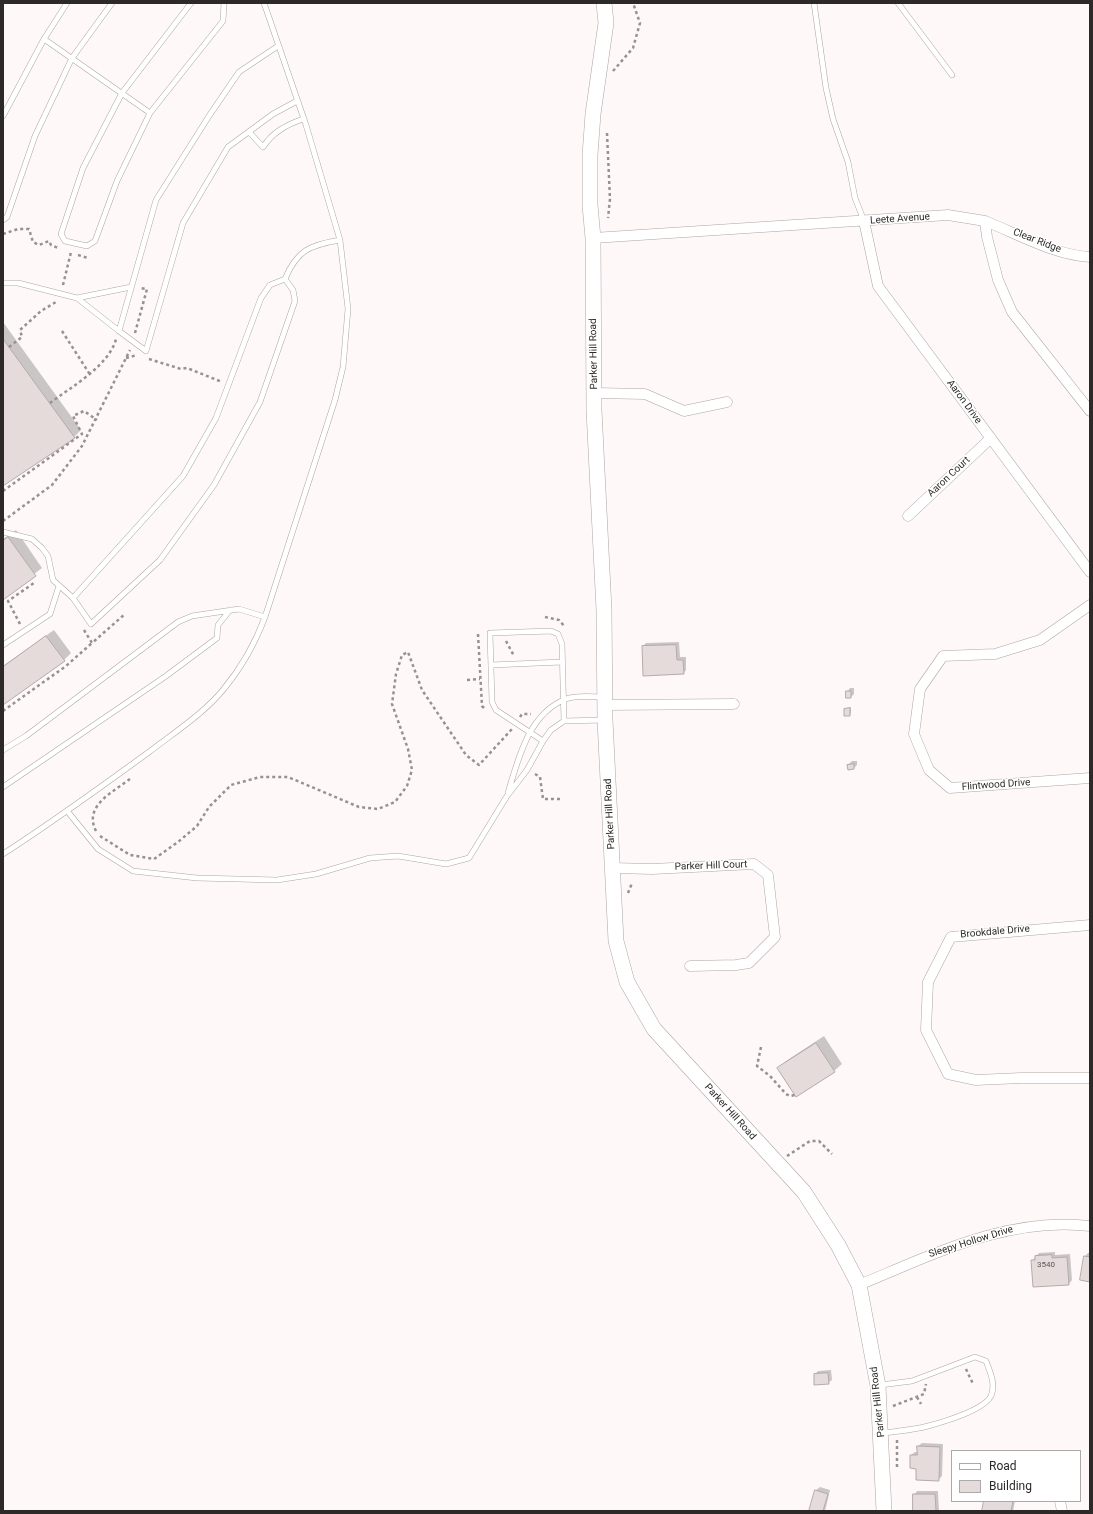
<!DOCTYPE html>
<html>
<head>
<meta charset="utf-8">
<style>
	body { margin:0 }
	#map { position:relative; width:1093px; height:1514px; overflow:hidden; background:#fef8f8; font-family:Roboto,sans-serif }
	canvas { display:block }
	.frame { position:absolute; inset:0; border:4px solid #2d2929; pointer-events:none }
	.legend { position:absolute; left:951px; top:1450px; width:130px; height:52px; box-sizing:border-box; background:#fff; border:1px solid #aba9a9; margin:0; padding:5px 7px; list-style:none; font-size:12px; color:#2d2929 }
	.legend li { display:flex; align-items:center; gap:8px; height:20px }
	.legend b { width:20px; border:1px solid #aba9a9 }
</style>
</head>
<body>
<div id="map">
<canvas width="1093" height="1514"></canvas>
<div class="frame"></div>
<ul class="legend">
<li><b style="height:5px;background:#fff"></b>Road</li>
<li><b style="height:11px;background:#e5dbda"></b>Building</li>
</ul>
</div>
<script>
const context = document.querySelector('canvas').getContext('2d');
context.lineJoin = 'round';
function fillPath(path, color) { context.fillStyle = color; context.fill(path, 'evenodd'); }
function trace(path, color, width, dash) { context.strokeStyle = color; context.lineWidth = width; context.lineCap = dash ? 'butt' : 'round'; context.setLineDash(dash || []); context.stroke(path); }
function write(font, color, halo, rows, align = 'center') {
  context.font = font + ' Roboto,sans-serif'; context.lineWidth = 3; context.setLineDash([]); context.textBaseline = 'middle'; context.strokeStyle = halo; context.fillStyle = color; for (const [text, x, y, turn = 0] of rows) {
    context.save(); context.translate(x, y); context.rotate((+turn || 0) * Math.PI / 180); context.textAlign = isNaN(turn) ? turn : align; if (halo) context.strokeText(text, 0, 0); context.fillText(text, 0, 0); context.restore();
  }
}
fillPath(new Path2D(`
	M3 322 81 430 74 437 3 485Z
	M16 530 42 568 3 598V539Z
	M54 630 71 653 64 660 3 704V666Z
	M679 642 680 657H686V670L683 674 643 646 646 643Z
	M850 688H854V694L851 697 847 692Z
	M851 707V713L850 715 845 709Z
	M852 761H857V765L854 768 848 765Z
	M824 1036 842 1064 834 1071 779 1068 786 1061Z
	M1055 1252V1255L1070 1254 1072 1280 1069 1284 1032 1261 1039 1253Z
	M1088 1253H1090V1281L1085 1256Z
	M831 1370 832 1380 828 1383 815 1374 818 1371Z
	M922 1443 943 1444 942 1476 938 1480 917 1468 911 1455 915 1452H918V1446Z
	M820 1487 830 1490 825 1511H811L816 1490Z
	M917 1491H938L939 1511H914V1495Z
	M985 1501H1015L1013 1511H983Z`), '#0003');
const building = new Path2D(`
	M3 339 75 438 3 486Z
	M8 537 36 576 3 600V541Z
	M46 636 65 661 3 705V667Z
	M676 645 677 660H683L684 674 643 676 642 646Z
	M846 691H851V698H846Z
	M850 708V716H844V709Z
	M854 764V769L848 770 847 765Z
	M816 1043 835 1072 796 1097 777 1068Z
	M1052 1255V1258L1067 1257 1069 1285 1033 1287 1031 1260H1035V1256Z
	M1084 1256 1090 1257V1282L1080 1280Z
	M828 1373 829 1384 814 1385V1374Z
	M917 1446 940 1447 939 1481 916 1480V1469L910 1468V1455H917Z
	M815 1490 828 1494 823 1511H809Z
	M913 1494H935L936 1511H913Z
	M984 1501H1013L1011 1511H982Z`);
fillPath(building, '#e5dbda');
trace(building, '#b4aaa9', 1);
const lane = new Path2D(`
	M191 3 122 93 83 168 61 234 65 241 87 246 95 241 117 181 150 113 223 21 224 3
	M814 3 826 88 833 119 848 162 855 198 864 221
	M898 3 952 75
	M44 39 150 113
	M3 116 44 39 67 3
	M249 132 263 147C273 132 286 125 303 119
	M3 220 7 217 35 136 72 58 112 3
	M285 279 293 290 295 301 260 402 214 485 160 560 91 624 73 598 183 476 216 418 261 298 270 285 285 279C297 250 310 245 340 240
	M3 283H18L77 298 119 331 156 200 209 116 239 72 278 46
	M77 298 131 287
	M119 331 146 351 183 223 228 147 273 114 297 101
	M3 532 32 539 42 548 48 556 53 580 73 598
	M3 645 50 614 59 586
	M491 665 562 662
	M543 741 496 710 492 702 490 633 551 631 558 634 562 644 564 721
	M3 750 26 736 178 622 192 616 239 609 265 617
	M3 787 166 676 217 638 218 625 230 610
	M508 793C518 759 529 713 566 699 576 695 592 697 603 697
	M68 812 98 849 133 871 197 878 277 880 316 874 370 858 398 856 446 864 469 858 507 796 527 770 543 741 551 730 564 721 604 720
	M3 854C53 822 101 787 149 752 175 732 203 714 223 690 242 667 255 644 265 617L335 400 343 367 348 309 340 240 306 125 264 3
	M880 1385 912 1381 975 1357 986 1361C990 1372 996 1384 991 1396 984 1410 943 1422 928 1426 914 1430 897 1431 883 1433`);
const street = new Path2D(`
	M864 221 878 286 1090 572
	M985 221C1018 234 1054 255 1090 257
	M593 238 948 215 985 221 987 237 998 280 1012 312 1090 411
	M595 393 645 394 684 411 727 402
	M908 516 991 438
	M1090 605 1040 640 995 654 943 656 920 689 914 734 929 770 950 788 1090 778
	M605 705 734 704
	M612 868 652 869 754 864 768 875 775 937 749 963 736 965 690 966
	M1090 925 951 937 928 982 926 1030 948 1074 976 1080 1021 1078H1090
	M859 1285C932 1255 1008 1216 1090 1226
	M1060 1501 1062 1511`);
const secondary = new Path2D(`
	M604 3 606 23 593 114 590 155V205L593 238 594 410 604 610 605 720 616 941 627 982 654 1029 804 1192 838 1245 859 1285 878 1386 884 1511`);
trace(lane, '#aea5a4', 6);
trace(street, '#aea5a4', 11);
trace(secondary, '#aea5a4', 16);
trace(new Path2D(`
	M613 71 633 48 640 23 633 3
	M607 133 610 199 608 218
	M3 234 18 229H29L33 242 39 245 49 241 51 245 58 248
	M78 255 88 258
	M63 285 71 252
	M62 331 89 373
	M135 333 147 289 140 288
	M9 347 22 337 20 330 41 311 56 302
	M126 358 137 355
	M149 359 181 369 187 368 222 382
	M50 403C71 387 109 366 116 339
	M3 491 82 434 73 416 84 411 97 420
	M3 521 52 485 82 446 130 350
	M545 617 559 620 565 627
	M20 624 8 601 34 583
	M84 630 92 643 125 614
	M478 634 482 706 484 708
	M506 641 514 656
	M467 680 480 679
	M3 711 66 666 92 643
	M520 717 522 714H531
	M535 774 540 777 543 799H561
	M96 831C83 806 113 792 130 779
	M100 836 130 855 154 859 178 842 197 826 209 807 231 785 260 777H288L359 807 378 809 395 802 407 786 412 770 408 749 392 704 396 674 402 655 408 652 422 690 466 755 479 765 512 729
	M628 893 632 883
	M761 1047 757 1066 770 1076 786 1094 790 1096 795 1095
	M787 1156 810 1141H819L832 1154
	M966 1369 973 1384
	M917 1397 921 1404
	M893 1406 924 1394 926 1384
	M897 1440V1469`), '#979292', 2.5, [3, 3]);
trace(lane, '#fff', 5);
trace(street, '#fff', 10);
trace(secondary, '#fff', 15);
write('8px', '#5b5655', null, [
	["3540",1046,1265]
]);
write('10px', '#2d2929', '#fff', [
	["Leete Avenue",900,219,-4],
	["Clear Ridge",1037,241,21],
	["Parker Hill Road",594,354,-91],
	["Aaron Drive",964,402,54],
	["Aaron Court",949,477,-43],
	["Flintwood Drive",996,785,-4],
	["Parker Hill Road",610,814,-93],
	["Parker Hill Court",711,866,-2],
	["Brookdale Drive",995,932,-5],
	["Parker Hill Road",730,1112,48],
	["Sleepy Hollow Drive",971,1242,-17],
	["Parker Hill Road",878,1402,-96]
]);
</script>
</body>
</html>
